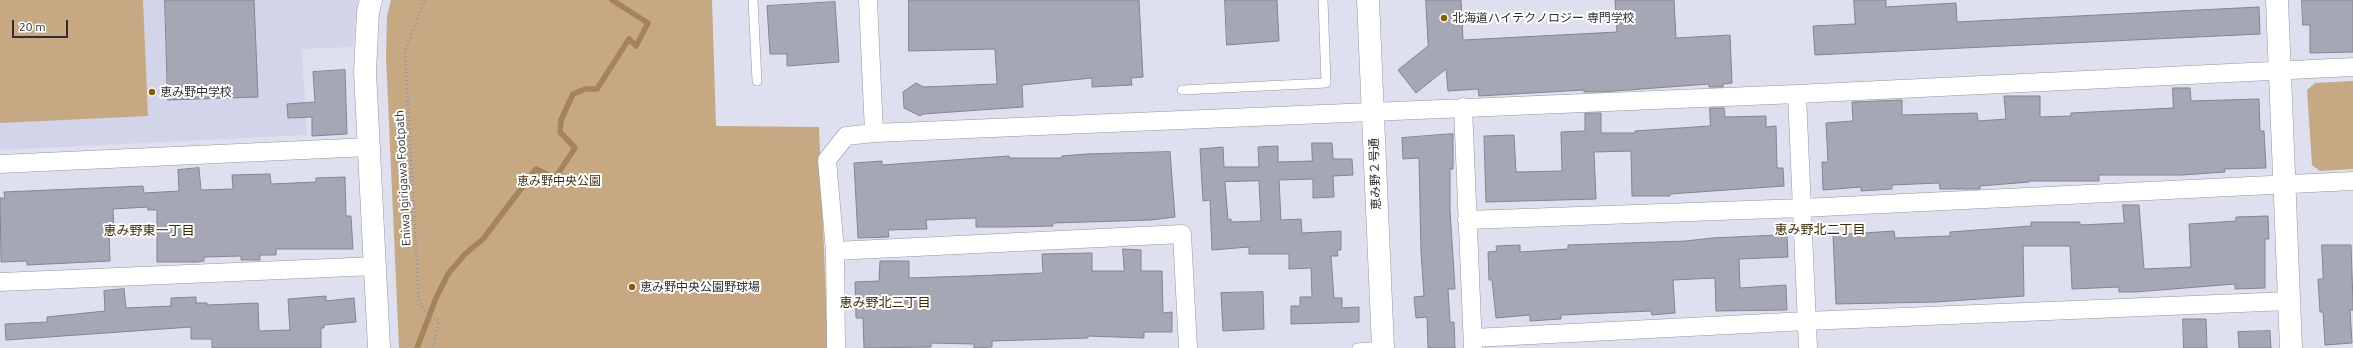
<!DOCTYPE html>
<html>
<head>
<meta charset="utf-8">
<style>
	body { margin:0 }
	#map { position:relative; width:2353px; height:348px; overflow:hidden; background:#dfe0ef; font-family:Ubuntu,sans-serif }
	canvas { display:block }
	.scale { position:absolute; left:12px; top:20px; width:56px; height:18px; box-sizing:border-box; border:2px solid #2d2d33; border-top:0; padding-left:5px; font-size:12px; line-height:14px; white-space:nowrap; color:#2d2d33; -webkit-text-stroke:3px #fff; paint-order:stroke }
</style>
</head>
<body>
<div id="map">
<canvas width="2353" height="348"></canvas>
<div class="scale">20 m</div>
</div>
<script>
const context = document.querySelector('canvas').getContext('2d');
context.lineJoin = 'round';
function fillPath(path, color) { context.fillStyle = color; context.fill(path, 'evenodd'); }
function trace(path, color, width, dash) { context.strokeStyle = color; context.lineWidth = width; context.lineCap = dash ? 'butt' : 'round'; context.setLineDash(dash || []); context.stroke(path); }
function write(font, color, halo, rows, align = 'center') {
  context.font = font + ' Ubuntu,"Noto Sans JP",sans-serif'; context.lineWidth = 4; context.setLineDash([]); context.textBaseline = 'middle'; context.strokeStyle = halo; context.fillStyle = color; for (const [text, x, y, turn = 0] of rows) {
    context.save(); context.translate(x, y); context.rotate((+turn || 0) * Math.PI / 180); context.textAlign = isNaN(turn) ? turn : align; if (halo) context.strokeText(text, 0, 0); context.fillText(text, 0, 0); context.restore();
  }
}
fillPath(new Path2D(`
	M0 0H358L353 47 302 49 307 135 0 150Z`), '#d2d4ea');
fillPath(new Path2D(`
	M0 0H143L148 116 0 123Z
	M391 0H712L716 126 819 127 828 348H399L386 57 387 16Z
	M2353 81V169L2320 171 2312 165 2307 90 2315 83Z`), '#c6a982');
trace(new Path2D(`
	M417 348 436 298 448 274 465 254 483 239 536 169 555 178 575 148 560 132 561 120 573 94 585 89H597L629 39 636 46 648 23 612 0`), '#a58457', 5.5);
const building = new Path2D(`
	M165 0H254L258 97 168 100Z
	M909 0H1139L1143 77 1131 78 1132 85 1092 87V78L1022 85 1023 107 923 114 920 116 904 108 903 92 916 83 924 87 997 84 995 49 909 51Z
	M1225 0H1277L1279 41 1227 45Z
	M1426 0H1461L1463 40 1617 32 1615 0H1674L1676 38 1730 35 1732 83 1723 84V87H1709V84L1601 92H1584V90L1479 96 1478 89 1448 91 1446 69 1416 93 1398 70 1428 46Z
	M1854 0H1886V7L1956 3 1957 22 2259 7 2260 34 1815 55 1813 26 1855 24Z
	M2302 0H2353V52L2310 53V25H2303Z
	M835 2 839 62 787 66V54H770L767 6Z
	M345 70 347 134 312 136V117L288 118 287 104 315 102 313 72Z
	M2173 88H2190L2191 101 2259 99 2260 131H2264L2266 168 2224 169 2225 172 2182 175H2099V181H2029V182L1980 186V189H1940L1939 183 1892 185V189L1861 191V187L1823 190 1822 162H1828L1826 123 1853 121 1852 102 1902 100V115L1977 113 1978 121 2006 119 2004 96H2040V117L2071 116V113L2173 108Z
	M1710 108H1724L1725 117 1766 116V127L1776 126 1777 168H1783L1784 186 1670 194V196H1632L1631 151 1594 152 1596 199 1486 202 1484 136 1514 135 1516 172 1562 171 1561 132 1585 131V113H1601V133H1635V131L1710 126Z
	M1453 134V169H1450V210L1455 289H1448L1450 322H1454L1455 348H1428L1427 317 1416 318 1414 297 1424 296 1421 252 1419 158 1403 159 1402 138Z
	M1312 143H1332L1333 159H1352L1353 175 1333 176 1334 197 1313 198V179L1279 180 1281 220 1301 219 1302 233 1341 231V250H1337L1338 256H1331L1334 298H1342V308L1359 307V322L1291 324V306H1300V297H1312L1311 268 1289 269V254H1249V247L1212 250 1210 200 1203 201 1200 149 1223 147 1224 167H1259L1258 147 1278 146V162L1312 161ZM1259 181 1261 221 1231 222V219L1228 220 1225 182Z
	M1170 152 1175 217 1151 220 1053 223V226L1008 227H976V218L926 220 927 229 888 230 889 237 858 238 854 163 882 161V165L1009 156V158H1062V156L1087 154Z
	M199 168 201 190 233 189 232 175 270 174 271 184 316 182V178L345 177 346 216H351L353 249H276V255H260V260H241V256L204 257V261L197 262H157V210H148V207L113 209 114 233 109 234 110 261 27 265V261L1 262 0 198H5L4 192 143 186 144 193 179 191 178 170Z
	M2123 205H2139L2144 269 2191 267 2189 224 2236 221V217L2268 216 2269 239H2265V288L2235 289V284L2135 292H2119V287L2072 289 2070 246H2023L2024 296 1936 302 1836 304 1833 235 1894 231 1895 238 1950 236V232L2031 226V222H2080V225L2124 223Z
	M1787 235 1788 257 1739 259 1740 288 1786 285 1787 310 1716 311 1715 278 1673 280 1675 313 1652 315 1651 311 1561 315V319L1530 321V315L1496 318 1492 280H1489L1488 252 1497 251 1496 246 1520 245V252L1568 249V245L1686 241 1712 238Z
	M2322 245H2351L2353 302V310H2350L2352 343 2325 345 2323 312H2320L2318 279H2323Z
	M1123 249 1141 250V271H1162L1163 313 1172 312V332H1144V338L1088 336V338L992 341V347L974 348V344L931 343V347L864 348 863 318H856L855 282 879 281 880 261H909V278L970 276 1043 273 1042 254 1092 253V271H1124Z
	M124 289 126 308 171 306V298L196 297V303H207V305L258 303 259 331 290 330 288 299 326 296V301L354 298 356 322 324 325V328H321V348H212V339H191V327L6 340 5 324 47 322V317L105 311 104 291Z
	M1263 292 1264 329 1223 331 1221 293Z
	M2183 319H2206L2207 348H2184Z
	M2270 331 2271 348H2239L2238 332Z`);
fillPath(building, '#a6a7b5');
trace(building, '#838492', 1);
const service = new Path2D(`
	M753 0 757 81
	M1182 90 1326 83 1323 0
	M1357 348 1383 346`);
const minor = new Path2D(`
	M868 0 874 133
	M1797 94 1808 348
	M1463 107 1473 348
	M0 164 369 147
	M1467 220 1802 208 2353 181
	M835 251 1182 234 1188 348
	M0 282 376 266
	M1473 338 1807 321 2289 301
	M836 348 835 251 827 160 846 136 874 133 1797 94 2353 67`);
const tertiary = new Path2D(`
	M371 0 368 12 365 72 379 348
	M1368 0 1383 348
	M2277 0 2291 348`);
trace(service, '#9495a3', 10);
trace(minor, '#9495a3', 19);
trace(tertiary, '#9495a3', 23);
trace(new Path2D(`
	M425 0 405 51 419 302 426 312 439 321 433 348`), '#93939e', 2.5, [1, 3]);
trace(service, '#fff', 9);
trace(minor, '#fff', 18);
trace(tertiary, '#fff', 22);
for (const [x, y, r, color] of [
	[1444,18,4,"#8b5d03"],
	[152,92,4,"#8b5d03"],
	[632,287,4,"#8b5d03"]
]) { const dot = new Path2D(); dot.arc(x, y, r, 0, 2 * Math.PI); context.fillStyle = color; context.fill(dot); trace(dot, '#fff', 1.5); }
write('12px', '#2d2d33', '#fff', [
	["北海道ハイテクノロジー 専門学校",1452,18],
	["恵み野中学校",160,92],
	["恵み野中央公園野球場",640,287]
], 'left');
write('12px', '#2d2d33', '#fff', [
	["恵み野２号通",1375,174,-92],
	["Eniwa Igirigawa Footpath",403,178,-93]
]);
write('12px', '#453114', '#fff', [
	["恵み野中央公園",559,181]
]);
write('13px', '#402a04', '#fff', [
	["恵み野北二丁目",1820,230],
	["恵み野東一丁目",149,231],
	["恵み野北三丁目",885,303]
]);
</script>
</body>
</html>
